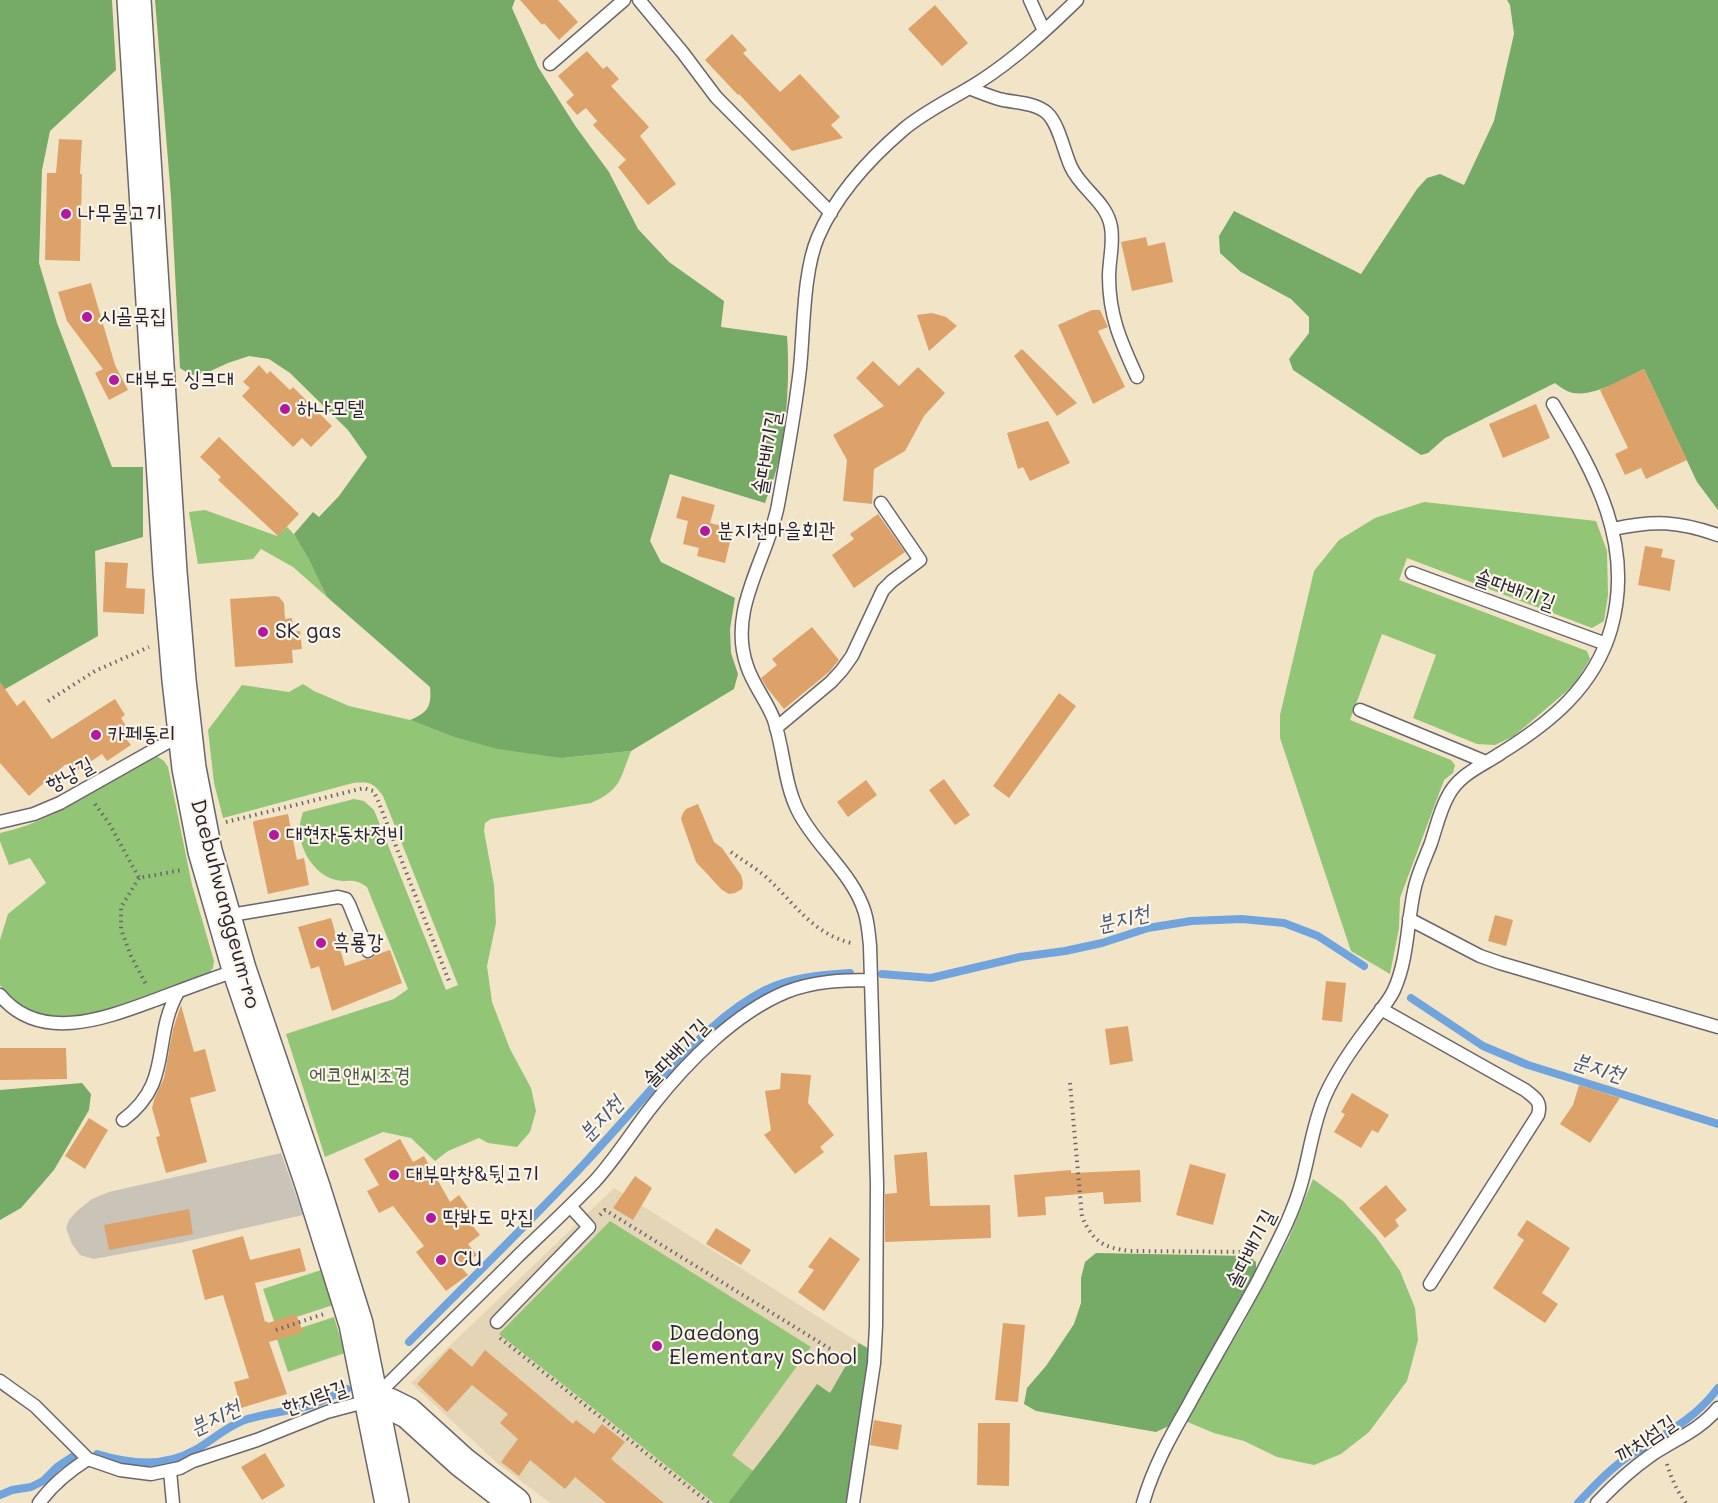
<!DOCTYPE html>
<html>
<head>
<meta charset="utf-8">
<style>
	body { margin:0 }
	canvas { display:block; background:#f2e4c7 }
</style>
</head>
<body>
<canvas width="1718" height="1503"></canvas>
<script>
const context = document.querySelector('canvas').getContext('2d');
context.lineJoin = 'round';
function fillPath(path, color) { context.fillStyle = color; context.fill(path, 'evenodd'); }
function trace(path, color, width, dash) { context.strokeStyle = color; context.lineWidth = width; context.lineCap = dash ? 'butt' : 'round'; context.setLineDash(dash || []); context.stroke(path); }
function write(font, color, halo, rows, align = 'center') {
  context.font = font + ' Mali,"Poor Story",sans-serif'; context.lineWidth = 4.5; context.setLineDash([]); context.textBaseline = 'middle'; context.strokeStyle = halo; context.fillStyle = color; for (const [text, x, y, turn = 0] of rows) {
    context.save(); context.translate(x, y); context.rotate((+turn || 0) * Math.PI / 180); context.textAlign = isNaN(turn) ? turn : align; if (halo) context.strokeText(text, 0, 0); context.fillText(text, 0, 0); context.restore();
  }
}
fillPath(new Path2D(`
	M614 1188 869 1349 847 1503H550L497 1463 411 1383Z`), '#e5d5b7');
fillPath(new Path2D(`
	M281 1153 303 1215 179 1243 94 1259 80 1255 72 1244 66 1228 69 1220 77 1211 92 1199 109 1192Z`), '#c9c3b8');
fillPath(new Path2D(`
	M1424 502 1596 521 1607 551 1608 595 1604 621 1592 628 1407 558 1399 580 1587 651 1590 659 1574 685 1514 736 1495 745 1477 744 1413 718 1436 655 1382 634 1350 720 1451 760 1455 765 1453 773 1444 780 1400 898 1399 928 1390 974 1351 951 1280 738V715L1314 571 1339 540 1375 518Z
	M205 510 277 536 287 527C306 545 316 573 327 597L293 567 261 549 253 559 198 564 189 512Z
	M303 684 314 691 349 706 410 720 451 736 562 758 631 751C620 779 621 790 591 803L491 819 485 823 484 831 494 885 496 923 487 966 492 1002 510 1049 531 1088 536 1111 530 1132 517 1147 488 1143 479 1138 448 1151 435 1161 411 1138 383 1132 325 1157 286 1034 394 999 408 989 367 887C352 877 351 883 336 880 314 875 297 847 300 825 300 821 302 816 303 812L354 799 364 801 374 810 446 990 458 985 383 796C373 782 369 782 353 783L223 818 214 783 208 730 242 685 289 692Z
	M158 757 164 761 168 767 192 885 214 961 213 968 208 974 152 996 95 1014 63 1017 37 1014 18 1006 5 992 0 985V940L8 914 46 883 30 858 9 865 0 841V833C35 826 68 807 99 789 117 779 135 769 152 758Z
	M1313 1179 1343 1201 1376 1237 1400 1271 1415 1308 1418 1340 1407 1381 1369 1432 1341 1454 1314 1465 1277 1457 1244 1441 1214 1433 1185 1421 1243 1324 1289 1238Z
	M610 1221 811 1347 732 1455 753 1471 728 1503H714L499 1334Z
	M321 1270 333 1305 275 1324 263 1289Z
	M334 1317 345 1353 288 1372 276 1336Z`), '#92c576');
fillPath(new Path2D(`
	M0 0H112L116 70 50 131 42 170 39 263 57 323 112 467H143V537L95 551 98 636 0 692Z
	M155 0H515L512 8 538 67 576 127 609 172 638 229 669 262 724 301 721 327 787 336C790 375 787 429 777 467 774 479 769 491 765 503L670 474 650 541 661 562 735 598 730 629 731 653 738 674 734 689 631 751 562 758 498 749 451 736 410 720C427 713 432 707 430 687L327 597 309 559 294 534 313 512 319 517 339 496 367 457 348 430 290 373 269 359 249 356 228 363 206 373 191 375 180 368 171 197Z
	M1507 0H1718V510L1697 482 1644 369C1625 378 1588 401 1567 391 1563 389 1559 386 1555 383L1445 438 1428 453 1421 455 1293 370 1289 359 1309 333V317L1291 299 1241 272 1220 253 1219 236 1234 211 1361 274 1417 189 1427 178 1440 174 1464 185 1494 121 1514 34 1510 5Z
	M82 1083 91 1094 89 1110 54 1170 21 1208 0 1220V1090Z
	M1096 1253 1249 1256 1256 1262V1272L1169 1426 1156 1432 1036 1411 1024 1404 1027 1388 1046 1366 1074 1324 1081 1303V1278L1085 1262Z
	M859 1343 869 1349 847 1503H728L779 1437 817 1384 830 1393Z`), '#75aa67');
trace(new Path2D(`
	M882 974 931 978 1020 957 1065 951 1102 943 1148 928 1191 921 1242 919 1284 923 1318 936 1364 966
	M1411 998 1483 1046 1528 1065 1718 1124
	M409 1342C468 1282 528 1224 585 1163 609 1137 632 1111 655 1085 688 1050 722 1012 765 990 792 977 821 975 850 973
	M97 1454C130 1464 164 1468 195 1450 211 1441 225 1428 242 1421 264 1413 287 1412 309 1406 322 1402 335 1394 347 1389
	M0 1495 12 1490 31 1487 43 1481 57 1467 72 1457
	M1578 1503C1593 1487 1608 1471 1626 1458 1659 1437 1694 1421 1718 1388`), '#71a4dd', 8);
fillPath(new Path2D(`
	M520 0H558L578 22 559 40 544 23 542 25Z
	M935 5 968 43 942 66 908 29Z
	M732 34 747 50 743 53 780 92 800 74 840 117 831 125 843 138 792 151 739 94 738 95 705 60Z
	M587 51 603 69 607 66 619 79 611 86 649 127 640 136 676 184 648 205 618 167 626 160 593 125 597 121 586 108 577 115 566 102 574 95 558 76Z
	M59 139 82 140 80 174H82L80 261 45 260 47 173H56Z
	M1146 237 1148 246 1165 242 1173 282 1132 291 1121 242Z
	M91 283 115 365 128 390 109 400 95 373 103 369 67 321 58 292Z
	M1092 310H1100L1108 327 1098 331 1125 387 1093 404 1058 325Z
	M932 313 946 317 957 326 929 351 917 315Z
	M1022 349 1077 403 1057 416 1014 356Z
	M873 361 899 386 918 367 945 393 924 416 905 451 874 469 872 504 843 501 847 460 833 435 884 406 856 378Z
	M259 365 267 374 270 371 290 390 293 387 332 426 311 447 302 438 293 447 242 396 250 388 243 382Z
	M1644 369 1687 460 1646 479 1641 468 1625 475 1615 454 1628 448 1600 390Z
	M1536 404 1550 438 1503 458 1489 424Z
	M1048 421 1070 463 1030 481 1023 467 1018 469 1007 433Z
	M219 437 299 514 278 536 218 480 221 477 200 457Z
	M682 496 715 505 710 523 733 529 725 563 697 556 699 548 683 544 688 521 676 518Z
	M878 514 905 552 854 588 832 555 854 539 850 534Z
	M1645 546 1663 549 1661 557 1675 560 1670 591 1638 585Z
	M105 562 128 563 126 588 145 589 144 614 103 612Z
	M275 596 279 597 284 603 285 619 292 618 293 632 300 631 302 649 292 650 293 663 235 667 230 599Z
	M812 627 839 660 829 672 784 709 767 688 761 678 777 665 772 659Z
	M0 682 17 706 24 700 52 739 115 699 125 715 121 718 131 734 125 737 131 745 107 761 102 754 72 774 66 764 29 796 0 763Z
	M1059 693 1076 706 1009 798 993 786Z
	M944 779 970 815 955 825 929 790Z
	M866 780 877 795 848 817 837 802Z
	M698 804 714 842 722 848 741 875 743 883 742 889 735 893 729 894 722 890 696 862 681 819 683 813 686 809Z
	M288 814 297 860 304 858 309 885 268 894 253 823 254 821Z
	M1495 915 1513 920 1506 946 1488 941Z
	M331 918 345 966 366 959H371L375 955 390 950 402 983 332 1011 319 966 311 969 298 927Z
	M1326 981 1346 983 1342 1022 1322 1020Z
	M181 1005 194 1052 205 1049 216 1091 190 1098 207 1162 166 1173 156 1137 160 1136 152 1108 155 1097 164 1078 173 1029Z
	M1128 1026 1133 1061 1110 1065 1105 1029Z
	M0 1048H66L67 1079 0 1080Z
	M781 1073 811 1075 808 1103 834 1135 820 1147 824 1152 795 1174 764 1135 771 1130 765 1091 780 1089Z
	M1579 1085 1620 1098 1590 1143 1560 1124 1573 1105Z
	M1352 1093 1389 1115 1378 1133 1372 1130 1361 1148 1334 1132 1345 1114 1341 1112Z
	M89 1118 108 1130 85 1169 65 1156Z
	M400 1139 413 1162 424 1156 450 1202 459 1195 471 1212 465 1216 480 1235 468 1244 477 1255 461 1267 468 1275 446 1291 416 1252 424 1246 393 1206 379 1213 367 1191 379 1185 364 1159Z
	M927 1152 930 1206 990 1205 991 1238 885 1242V1194L897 1193 894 1155Z
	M1190 1164 1226 1174 1213 1225 1176 1215Z
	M1071 1170V1173L1140 1170 1141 1202 1104 1204 1103 1192 1045 1197 1046 1215 1018 1217 1014 1175Z
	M635 1176 652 1188 633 1220 613 1208Z
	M1386 1185 1407 1210 1395 1220 1399 1226 1385 1238 1359 1208Z
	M189 1209 193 1234 109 1250 104 1225Z
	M1527 1220 1570 1248 1542 1293 1558 1304 1545 1323 1493 1288 1524 1240 1517 1235Z
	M716 1228 751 1250 741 1265 706 1244Z
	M243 1236 250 1260 300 1248 306 1271 255 1283 265 1322 267 1321 268 1323 296 1314 303 1332 269 1342 287 1394 241 1408 234 1382 249 1378 223 1295 205 1300 192 1250Z
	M830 1237 860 1259 824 1311 798 1292 814 1270 808 1267Z
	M1003 1323 1025 1325 1018 1402 995 1400Z
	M450 1348 472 1367 485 1350 573 1424 576 1420 594 1434 602 1424 625 1442 611 1459 664 1503H606L575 1477 565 1489 530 1460 519 1476 501 1462 518 1439 500 1423 508 1414 472 1385 447 1412 417 1384Z
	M874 1420 902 1425 898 1450 870 1445Z
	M978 1423H1010L1009 1486 977 1485Z
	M265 1453 285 1486 262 1500 241 1467Z`), '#dda26a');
const service = new Path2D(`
	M639 0 683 53 716 97 831 213
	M1030 0 1044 31
	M550 64 624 0
	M969 88C979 92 989 96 999 99 1014 103 1035 102 1047 113 1059 124 1064 152 1071 167 1081 189 1107 202 1111 227 1114 243 1109 260 1109 277 1109 316 1121 342 1137 377
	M1613 529C1654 520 1678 521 1718 535
	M1412 573 1606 644
	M1360 710 1486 762
	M776 728 831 682 842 670 852 656 883 590 892 581 920 560 881 503
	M0 822 34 814 60 803 184 733
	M225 916 338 897 346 899 349 904 368 951
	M1409 919 1480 956 1500 963 1718 1027
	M0 995C40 1044 106 1018 155 1000 182 990 210 979 238 970
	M1381 1009 1525 1090C1535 1098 1542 1101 1538 1115L1430 1284
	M123 1120C174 1082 151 1040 178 992
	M497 1322 589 1227 570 1206
	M0 1381 35 1406 88 1459 120 1470 151 1474 180 1468 193 1461 257 1440 327 1412 372 1400C420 1352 469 1305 517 1257 543 1232 570 1207 595 1181 616 1158 633 1130 653 1105 687 1062 735 1013 786 992 814 981 843 980 871 980
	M170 1471 173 1503
	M39 1503C52 1485 69 1471 88 1459
	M853 1503 874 1363 876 1326 877 1184 870 946C869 935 868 923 865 913 853 873 816 847 798 811 784 783 784 750 774 720 767 701 753 685 747 666 727 609 768 559 778 505 786 460 795 415 800 368 804 329 803 272 818 237 836 195 870 158 904 129 927 110 954 98 979 82 1015 59 1046 30 1077 0
	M1143 1503C1153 1468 1170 1437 1188 1406 1211 1363 1236 1322 1259 1279 1275 1247 1293 1215 1302 1181 1310 1152 1313 1123 1325 1096 1336 1071 1353 1047 1369 1026 1377 1014 1388 1003 1394 990 1408 959 1407 924 1414 891 1417 875 1425 859 1431 843 1436 828 1440 810 1448 796 1459 774 1482 766 1501 753 1551 722 1594 687 1611 629 1635 544 1595 474 1553 404
	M1597 1503C1613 1486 1630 1470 1650 1456 1673 1440 1699 1431 1718 1408`);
const tertiary = new Path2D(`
	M372 1400 390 1404 408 1413 462 1462 515 1503`);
const secondary = new Path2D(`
	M134 0 170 572 179 680 189 768 205 851 239 969 313 1187 356 1324 392 1503`);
trace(service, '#6b666c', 15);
trace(tertiary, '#6b666c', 33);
trace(secondary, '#6b666c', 36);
trace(new Path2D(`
	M48 701 95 671 149 647
	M95 804 109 823 139 878 182 870
	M226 822 364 788 373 791 377 798 449 981
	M731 852C742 860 754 867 765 876 794 902 811 933 851 943
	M139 878 121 907V929L131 956 147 986
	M1070 1083 1082 1217C1093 1241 1103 1248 1130 1251L1254 1252
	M600 1215 605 1210 832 1350
	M276 1330 324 1314
	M500 1338 709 1503
	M1667 1464C1671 1478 1677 1491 1686 1503`), '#6b666c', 4, [1.5, 4.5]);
trace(service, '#fff', 12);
trace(tertiary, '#fff', 30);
trace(secondary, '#fff', 33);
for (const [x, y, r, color] of [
	[66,214,6,"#b5179e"],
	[87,317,6,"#b5179e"],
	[114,380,6,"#b5179e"],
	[285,409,6,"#b5179e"],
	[705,531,6,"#b5179e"],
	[263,632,6,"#b5179e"],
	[96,735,6,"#b5179e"],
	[274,835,6,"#b5179e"],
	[321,943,6,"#b5179e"],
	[394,1175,6,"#b5179e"],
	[431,1218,6,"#b5179e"],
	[441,1260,6,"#b5179e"],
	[657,1346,6,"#b5179e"]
]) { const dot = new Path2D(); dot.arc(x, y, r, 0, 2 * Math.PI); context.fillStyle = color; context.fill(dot); trace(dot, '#fcf5e5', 2); }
write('21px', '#22223b', '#fcf5e5', [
	["나무물고기",78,214],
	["시골묵집",99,317],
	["대부도 싱크대",126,380],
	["하나모텔",297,409],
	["분지천마을회관",717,531],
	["SK gas",275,632],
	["카페동리",108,735],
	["대현자동차정비",286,835],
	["흑룡강",333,943],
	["대부막창&뒷고기",406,1175],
	["딱봐도 맛집",443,1218],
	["CU",453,1260],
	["Daedong",669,1334],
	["Elementary School",669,1358]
], 'left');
write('21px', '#22223b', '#fcf5e5', [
	["솔따배기길",767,453,-80],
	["솔따배기길",1515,590,20],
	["항낭길",70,775,-28],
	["Daebuhwanggeum-ro",225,904,75],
	["솔따배기길",676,1053,-46],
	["솔따배기길",1251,1249,-63],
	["한지락길",315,1398,-19],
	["까치섬길",1646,1439,-34]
]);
write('21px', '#495b50', '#fcf5e5', [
	["에코앤씨조경",360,1076]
]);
write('italic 22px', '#42567c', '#fcf5e5', [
	["분지천",1123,919,-14],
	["분지천",1598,1068,17],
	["분지천",601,1119,-47],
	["분지천",215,1418,-26]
]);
</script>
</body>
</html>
